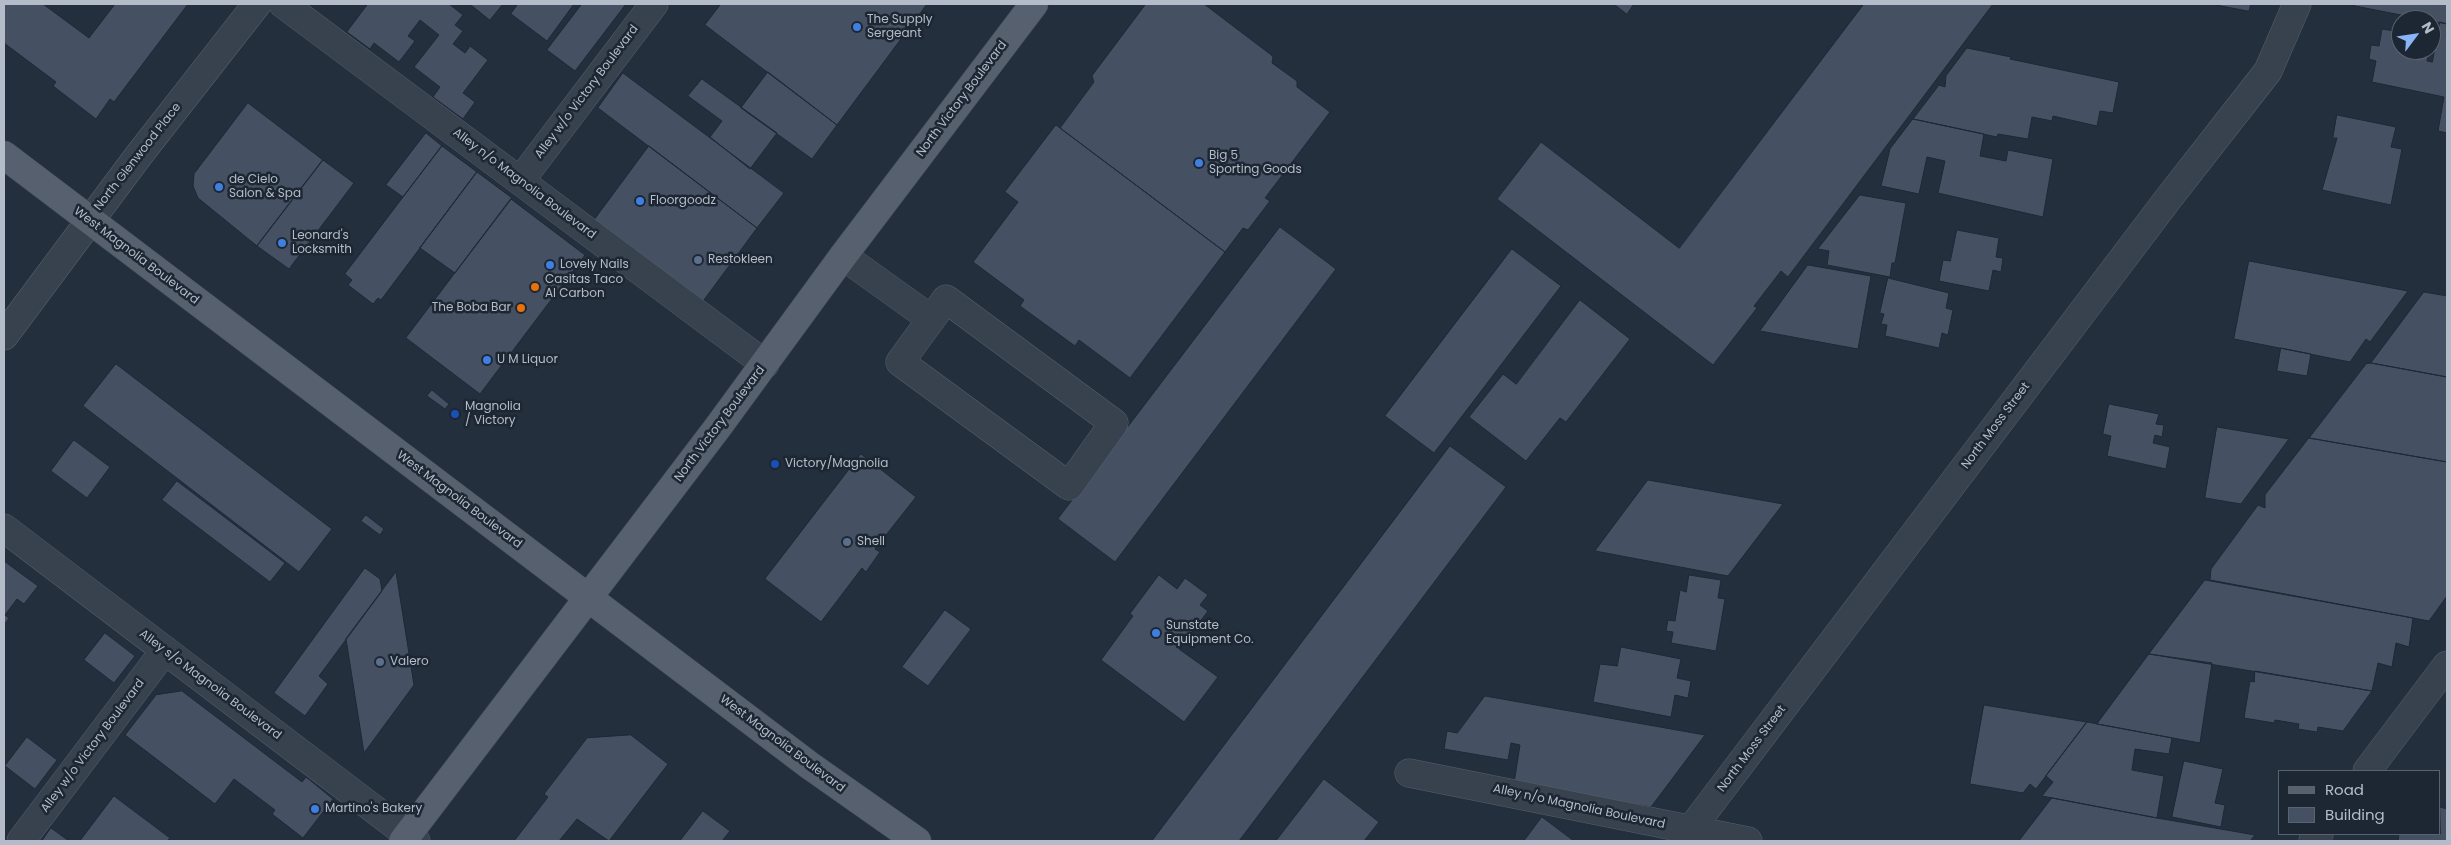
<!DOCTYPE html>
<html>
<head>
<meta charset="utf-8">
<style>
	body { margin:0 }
	#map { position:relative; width:2451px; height:845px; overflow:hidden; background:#242f3e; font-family:Poppins,sans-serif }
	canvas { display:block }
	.frame { position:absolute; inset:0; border:5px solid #b4bcc9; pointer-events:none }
	.legend { position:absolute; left:2278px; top:770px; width:162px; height:65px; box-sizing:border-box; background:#1d2633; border:1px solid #59626f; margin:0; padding:6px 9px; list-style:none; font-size:15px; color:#b4bcc9 }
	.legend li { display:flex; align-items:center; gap:10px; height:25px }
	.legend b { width:25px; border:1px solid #59626f }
	.north { position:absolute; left:2391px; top:10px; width:50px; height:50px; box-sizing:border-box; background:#1d2633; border:1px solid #59626f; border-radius:50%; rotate:59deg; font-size:14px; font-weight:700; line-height:20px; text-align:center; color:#b4bcc9 }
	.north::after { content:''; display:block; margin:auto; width:18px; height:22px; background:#8ab4f8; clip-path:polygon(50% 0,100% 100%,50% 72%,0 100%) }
</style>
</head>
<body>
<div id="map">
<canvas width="2451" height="845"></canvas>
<div class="frame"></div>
<ul class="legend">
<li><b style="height:6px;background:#56606e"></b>Road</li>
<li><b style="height:14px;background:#455162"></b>Building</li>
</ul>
<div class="north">N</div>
</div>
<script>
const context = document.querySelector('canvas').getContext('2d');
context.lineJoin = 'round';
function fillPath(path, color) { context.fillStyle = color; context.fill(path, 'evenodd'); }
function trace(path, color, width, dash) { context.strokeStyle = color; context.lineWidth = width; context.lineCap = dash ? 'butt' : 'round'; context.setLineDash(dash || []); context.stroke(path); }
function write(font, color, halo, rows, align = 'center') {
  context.font = font + ' Poppins,sans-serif'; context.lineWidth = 5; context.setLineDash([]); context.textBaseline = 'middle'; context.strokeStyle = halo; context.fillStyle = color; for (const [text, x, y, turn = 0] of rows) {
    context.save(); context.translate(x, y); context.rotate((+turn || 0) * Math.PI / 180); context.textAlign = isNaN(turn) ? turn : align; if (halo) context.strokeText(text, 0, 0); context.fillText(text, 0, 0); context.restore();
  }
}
const building = new Path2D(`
	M4 4H43L89 38 115 4H188L114 102 110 99 96 119 53 86 56 82 4 43Z
	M368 4H449L463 15 455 25 463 31 453 44 465 53 470 46 488 60 463 93 475 102 463 119 433 97 440 87 414 67 439 35 420 20 408 36 415 41 399 62 374 43 370 49 347 32Z
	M470 4H503L490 20Z
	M518 4H574L547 41 511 14Z
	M582 4H626L575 71 547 50Z
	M721 4H927L837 125 705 25Z
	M1146 4H1204L1270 54 1273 57 1272 63 1297 81V87L1330 112 1265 198 1270 201 1248 230 1243 228 1225 252 1060 128 1094 82 1092 76Z
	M1614 4H1634L1627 14Z
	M1864 4H1993L1788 277 1781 271 1754 306 1757 308 1713 365 1497 199 1541 142 1679 248Z
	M2211 4H2251L2249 11Z
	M2355 4H2447V24L2355 6Z
	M2440 22 2447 24V133L2438 131 2444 97 2372 82 2376 61 2369 59 2371 45 2379 46 2382 29 2401 32V50H2429L2427 61 2432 62Z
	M1967 48 2011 57 2010 59 2119 82 2113 113 2100 111 2097 126 2053 116 2052 121 2032 117 2028 139 1998 134 1997 137 1913 119 1939 85 1945 87 1946 76Z
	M768 72 837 125 812 159 741 108Z
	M623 73 784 193 757 228 598 108Z
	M702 79 777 133 750 169 710 137 722 121 688 96Z
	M248 103 323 160 257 246 198 198 193 186 194 174Z
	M2337 115 2396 127 2391 147 2402 149 2391 205 2322 190 2337 138H2333Z
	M1913 119 1984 134 1980 156 2006 161 2008 150 2053 159 2043 217 1938 193 1945 161 1927 157 1919 194 1881 186 1890 149Z
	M1056 125 1225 252 1130 378 1079 340 1075 346 1020 306 1024 300 973 262 1018 202 1005 192Z
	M426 133 442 146 403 197 386 185Z
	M442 146 477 172 381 300 378 298 373 304 348 285 352 280 345 274Z
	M649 146 757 228 701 304 592 223Z
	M323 160 354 183 289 269 257 246Z
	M477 172 512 198 455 273 420 248Z
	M1860 195 1906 203 1895 263H1892L1890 277 1827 265 1829 251 1818 249Z
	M511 199 585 255 480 394 406 338Z
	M1280 227 1336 269 1115 562 1058 519Z
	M1957 230 1999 238 1996 257 2003 258 2001 272 1993 270 1989 291 1939 281 1943 260 1950 261Z
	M1512 249 1561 286 1434 453 1385 416Z
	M2249 261 2408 291 2370 342 2366 339 2350 362 2234 339Z
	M1808 265 1871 276 1858 349 1760 331Z
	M1888 278 1949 293 1946 308 1953 310 1948 335 1942 333 1939 348 1885 336 1887 325 1881 324 1884 314 1880 313Z
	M2424 292 2447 296V377L2371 363Z
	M1580 300 1630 339 1566 422 1560 418 1526 461 1469 417 1503 374 1516 384Z
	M2281 348 2311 354 2307 376 2277 371Z
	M2371 363 2447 377V462L2309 438 2366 364Z
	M116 364 332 529 299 572 83 406Z
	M432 390 449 404 445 409 427 396Z
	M2109 404 2159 414 2156 424 2164 425 2162 437 2155 435 2153 443 2170 447 2166 469 2107 456 2111 436 2103 434Z
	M2217 427 2289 439 2241 504 2205 498Z
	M2309 438 2447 462V596L2429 621 2210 580 2211 569 2258 505 2265 508V495Z
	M74 440 110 467 87 498 51 471Z
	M1450 446 1506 487 1239 841H1152Z
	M861 454 916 497 875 549 880 552 866 572 862 568 821 622 765 579Z
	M1648 480 1783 504 1728 576 1595 551Z
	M177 481 285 563 270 582 162 500Z
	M366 515 384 529 380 535 361 521Z
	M4 561 38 586 24 604 17 599 5 615 9 618 4 625Z
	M365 568 380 579 382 591 319 676 328 684 305 716 274 693Z
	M396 572 414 685 364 753 346 639Z
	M1159 575 1177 589 1185 578 1208 595 1200 605 1208 611 1179 649 1218 677 1184 722 1101 660 1133 616 1130 614Z
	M1689 575 1721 580 1718 598 1725 599 1716 651 1671 643 1673 632 1666 631 1668 620 1675 621 1680 590 1686 592Z
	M2205 580 2413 618 2409 647 2396 643 2392 667 2378 663 2372 691 2149 654Z
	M945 610 971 629 928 686 902 667Z
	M105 633 135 656 114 683 84 660Z
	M1621 647 1681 659 1677 678 1691 681 1688 698 1675 695 1671 717 1593 702 1600 664 1617 666Z
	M2149 654 2212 663 2200 743 2097 724Z
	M2255 671 2372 691 2343 731 2318 727 2317 732 2298 729 2299 724 2275 720 2274 723 2244 718 2250 681 2254 682Z
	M182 691 302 782 306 777 333 799 303 838 272 814 275 810 234 779 215 804 125 735 156 695Z
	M1485 696 1705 735 1651 807 1514 783 1520 745 1511 743 1508 760 1444 749 1447 731 1457 733Z
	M1984 705 2087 722 2036 789 2030 784 2023 793 1970 784Z
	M2087 722 2172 738 2169 754 2135 749 2132 770 2164 776 2157 818 2042 796 2053 782 2046 776Z
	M631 735 668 764 609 841 577 819 559 841H514L548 797 544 794 587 738Z
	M27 737 57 760 35 789 5 766Z
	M2184 761 2223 769 2215 803 2225 805 2221 827 2172 817Z
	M1324 779 1379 822 1364 841H1276Z
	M114 796 170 838 167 841H80Z
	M2052 798 2157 818 2255 835 2250 841H2019Z
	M2440 807 2447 809V841H2398L2399 834H2440Z
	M703 811 730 831 722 841H680Z
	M1542 817 1574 841H1524Z
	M51 828 69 841H42Z`);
fillPath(building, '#455162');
trace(building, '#1f2835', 1);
const minor = new Path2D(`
	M283 4 765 364
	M520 181 654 4
	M843 256 931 319
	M946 299 1114 423 1069 486 900 362Z
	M4 336 139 155 257 4
	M4 528 416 841
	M2367 771 2447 665
	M1409 773 1748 841
	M21 841 165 650
	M1682 841 2168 199 2268 71 2297 4
	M2313 841 2319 834`);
const major = new Path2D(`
	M4 155 809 765 917 841
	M403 841 718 427 843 256 1034 4`);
trace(minor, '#565f6c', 29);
trace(major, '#414a57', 29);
trace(minor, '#38414e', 28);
trace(major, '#56606e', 28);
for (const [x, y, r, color] of [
	[857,27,5,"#3f7fe0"],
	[1199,163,5,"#3f7fe0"],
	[219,187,5,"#3f7fe0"],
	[640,201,5,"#3f7fe0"],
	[282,243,5,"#3f7fe0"],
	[698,260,5,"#5c6f8a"],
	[550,265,5,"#3f7fe0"],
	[535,287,5,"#e8710a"],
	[521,308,5,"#e8710a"],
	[487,360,5,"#3f7fe0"],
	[455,414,5,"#1a4fb4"],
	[775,464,5,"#1a4fb4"],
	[847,542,5,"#5c6f8a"],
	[1156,633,5,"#3f7fe0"],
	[380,662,5,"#5c6f8a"],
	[315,809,5,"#3f7fe0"]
]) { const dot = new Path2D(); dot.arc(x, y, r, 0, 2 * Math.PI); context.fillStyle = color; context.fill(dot); trace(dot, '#1d2633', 2); }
write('12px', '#b4bcc9', '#1d2633', [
	["The Supply",867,20],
	["Sergeant",867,34],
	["Big 5",1209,156],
	["Sporting Goods",1209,170],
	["de Cielo",229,180],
	["Salon & Spa",229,194],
	["Floorgoodz",650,201],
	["Leonard's",292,236],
	["Locksmith",292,250],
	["Restokleen",708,260],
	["Lovely Nails",560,265],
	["Casitas Taco",545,280],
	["Al Carbon",545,294],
	["The Boba Bar",511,308,"right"],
	["U M Liquor",497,360],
	["Magnolia",465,407],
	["/ Victory",465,421],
	["Victory/Magnolia",785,464],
	["Shell",857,542],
	["Sunstate",1166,626],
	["Equipment Co.",1166,640],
	["Valero",390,662],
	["Martino's Bakery",325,809]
], 'left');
write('12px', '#b4bcc9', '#1d2633', [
	["Alley w/o Victory Boulevard",587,92,-53],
	["North Victory Boulevard",962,99,-53],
	["North Glenwood Place",138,157,-52],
	["Alley n/o Magnolia Boulevard",524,184,37],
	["West Magnolia Boulevard",136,256,37],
	["North Victory Boulevard",720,424,-53],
	["North Moss Street",1996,426,-53],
	["West Magnolia Boulevard",459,500,37],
	["Alley s/o Magnolia Boulevard",210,685,37],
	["West Magnolia Boulevard",782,744,37],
	["Alley w/o Victory Boulevard",93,746,-53],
	["North Moss Street",1752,749,-53],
	["Alley n/o Magnolia Boulevard",1579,807,12]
]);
</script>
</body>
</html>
